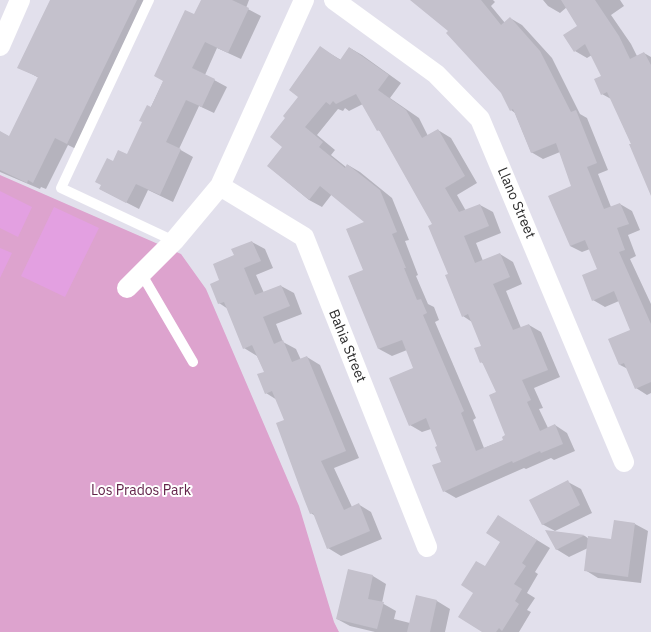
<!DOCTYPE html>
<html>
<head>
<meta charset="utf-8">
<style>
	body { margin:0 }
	canvas { display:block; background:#e2e0ec }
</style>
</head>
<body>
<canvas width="651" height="632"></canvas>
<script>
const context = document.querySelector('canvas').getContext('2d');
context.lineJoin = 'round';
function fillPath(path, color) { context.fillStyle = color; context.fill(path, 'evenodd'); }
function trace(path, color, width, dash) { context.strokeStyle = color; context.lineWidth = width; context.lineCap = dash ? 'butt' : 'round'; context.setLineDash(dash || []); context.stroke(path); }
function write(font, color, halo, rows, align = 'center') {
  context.font = font + ' "IBM Plex Sans",sans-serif'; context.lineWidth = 4; context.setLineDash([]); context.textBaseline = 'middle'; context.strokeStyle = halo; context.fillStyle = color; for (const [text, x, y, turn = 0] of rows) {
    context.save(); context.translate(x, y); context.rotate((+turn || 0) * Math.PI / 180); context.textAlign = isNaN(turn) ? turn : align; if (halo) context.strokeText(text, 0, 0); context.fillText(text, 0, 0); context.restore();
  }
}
fillPath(new Path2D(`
	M0 175 181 254 206 289 299 506 334 622 339 632H0Z`), '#dda3ce');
fillPath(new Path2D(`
	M0 191 32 207 18 237 0 228Z
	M54 207 99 228 65 297 21 276Z
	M0 248 12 253 0 278Z`), '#e3a0e1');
fillPath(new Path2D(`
	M52 0H152L80 151 68 145 46 189 41 187 40 189 0 172V132L10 137 39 78 19 67Z
	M202 0H249L246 8 261 16 241 59 217 48 205 75 227 87 214 113 199 106 179 149 193 157 173 202 148 190 139 209 100 189 113 162 128 155Z
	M412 0H493L495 2 491 6 505 23 510 18 522 25 552 58 580 114 587 118 608 170 598 174 611 207 620 204 632 211 640 230 628 235 636 256 630 259 651 304V393L647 395 636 388 628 369 620 365 631 331 619 301 605 307 593 300 598 270 590 249 582 252 570 246 573 187 560 152 543 159 531 152 515 113 511 110 502 93 450 31Z
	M543 0H620L624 6 611 15 631 44 637 56 644 53 651 57V187L611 99 602 94V76L592 55 587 58 575 51 579 26 567 7 560 13 548 6Z
	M321 48 341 60 350 48 362 55 401 83 390 98 419 118 428 136 438 130 451 138 477 183 457 195 466 211 480 205 493 212 501 233 476 243 483 261 500 254 513 262 522 284 506 291 521 328 529 325 541 332 560 377 534 388 543 408 539 409 548 428 555 425 567 433 575 451 554 460 551 458 526 469 524 468 456 498 444 491 442 462 439 447 431 429 422 432 410 425 414 368 407 350 392 356 379 349 349 277 364 271 366 222 332 194 322 207 309 200 268 166 284 147 287 118 300 97ZM363 104 378 130 381 132 434 225 463 316 472 322 482 346 481 362 484 364 497 393 506 436 504 440 484 448 473 420 476 418 435 322 439 320 434 307 428 304 416 276 418 275 405 241 409 240 392 198 360 172 348 165 346 167 331 155 335 150 317 135 338 109 343 111 345 108 349 111Z
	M252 242 265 249 273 268 256 275 264 293 281 286 294 293 302 314 276 324 283 342 296 349 301 360 307 357 320 365 359 458 334 468 352 507 358 504 371 512 382 539 341 556 328 548 315 516 311 513 285 421 277 400 266 393 265 372 257 356 244 348 228 309 219 303 220 280 235 256Z
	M568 482 581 489 592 513 555 531 542 524Z
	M511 524 550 548 535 572 538 574 527 593 535 598 527 610 531 612 519 632H484L474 593 486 567Z
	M635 524 648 531 641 583 598 578 585 570 588 548 569 557 556 549 547 531 585 536 589 539 612 540Z
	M349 570 373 576 386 584 382 603 396 611 394 619 410 623 417 596 437 601 450 609 445 632H375L350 626 337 619Z`), '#0003');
fillPath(new Path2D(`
	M50 0H137L67 144 55 138 33 183 28 180 27 183 0 170V131L9 136 38 77 17 68Z
	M201 0H232L249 8 228 53 205 42 192 68 215 79 202 107 186 100 166 142 181 149 160 195 136 184 126 203 99 189 101 185 95 182 107 158 113 161 118 150 127 154 142 122 139 121 147 105 151 107 163 81 154 76 185 10 194 14Z
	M410 0H481L501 25 510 17 540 51 571 112 576 110 597 163 587 167 604 209 620 203 629 224 617 228 625 250 619 252 651 324V382L635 389 624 363 619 365 608 339 630 330 614 291 592 301 582 275 597 269 585 240 570 246 548 196 571 186 556 143 531 153 513 109 510 111 501 93 446 33 448 31Z
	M561 0H595L619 36 630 59 644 52 651 65V196L629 144H631L607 92 601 95 594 79 601 76 585 44 574 52 563 35 577 26Z
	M320 46 340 60 349 47 389 75 378 90 406 110 422 138 438 129 465 176 445 188 459 212 480 204 489 226 464 236 475 263 500 253 510 277 493 284 513 330 529 324 548 370 522 380 531 400 527 402 540 431 555 424 563 444 541 453 540 451 513 463 512 461 443 492 432 465 441 462 435 447 437 446 426 418 409 426 389 378 413 368 402 340 378 349 348 276 363 270 346 229 364 222 320 186 309 200 267 166 282 147 270 137 285 118 283 116 298 97 289 90ZM356 94 377 131 379 130 432 224 428 226 448 274 445 275 462 317 468 314 481 346 474 348 480 363 482 362 496 392 489 395 505 435 502 437 503 440 476 451 461 413 464 411 423 315 427 313 421 299 417 300 404 268H406L392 234 397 232 380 190 347 164 345 168 319 147 323 142 305 127 326 102 330 105 333 101 336 104Z
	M252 241 261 261 244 268 255 295 281 285 290 306 263 317 274 344 283 340 292 362 307 356 346 451 321 461 344 510 359 503 370 531 327 549 313 513 310 514 304 499 276 423 284 420 272 391 265 394 257 374 264 372 252 345 243 349 224 302 218 304 210 284 219 280 213 264 234 255 231 249Z
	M568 480 580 505 542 525 529 500Z
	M498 515 537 540 522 563 526 566 514 584 522 589 515 601 519 604 502 631 499 628 496 632H482L458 617 473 593 461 585 476 561 485 566 500 542 486 533Z
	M614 520 635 523 628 577 584 571 588 536 611 539Z
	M545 530 585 535 556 550Z
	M348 569 373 575 368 599 384 602 377 629 336 619Z
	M416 595 437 600 430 632H407Z`), '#c4c1cc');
trace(new Path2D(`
	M149 0 61 188 174 241
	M141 273 193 362`), '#fff', 10);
trace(new Path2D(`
	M334 0 436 74 480 119 624 462
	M0 46 20 0
	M220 186 304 237 427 547
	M127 288 174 241 220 186 304 0`), '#fff', 20);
write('14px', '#2c2c2c', '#fff', [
	["Llano Street",516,203,67],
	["Bahia Street",347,346,68]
]);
write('14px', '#63234a', '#fff', [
	["Los Prados Park",141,491]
]);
</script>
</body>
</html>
